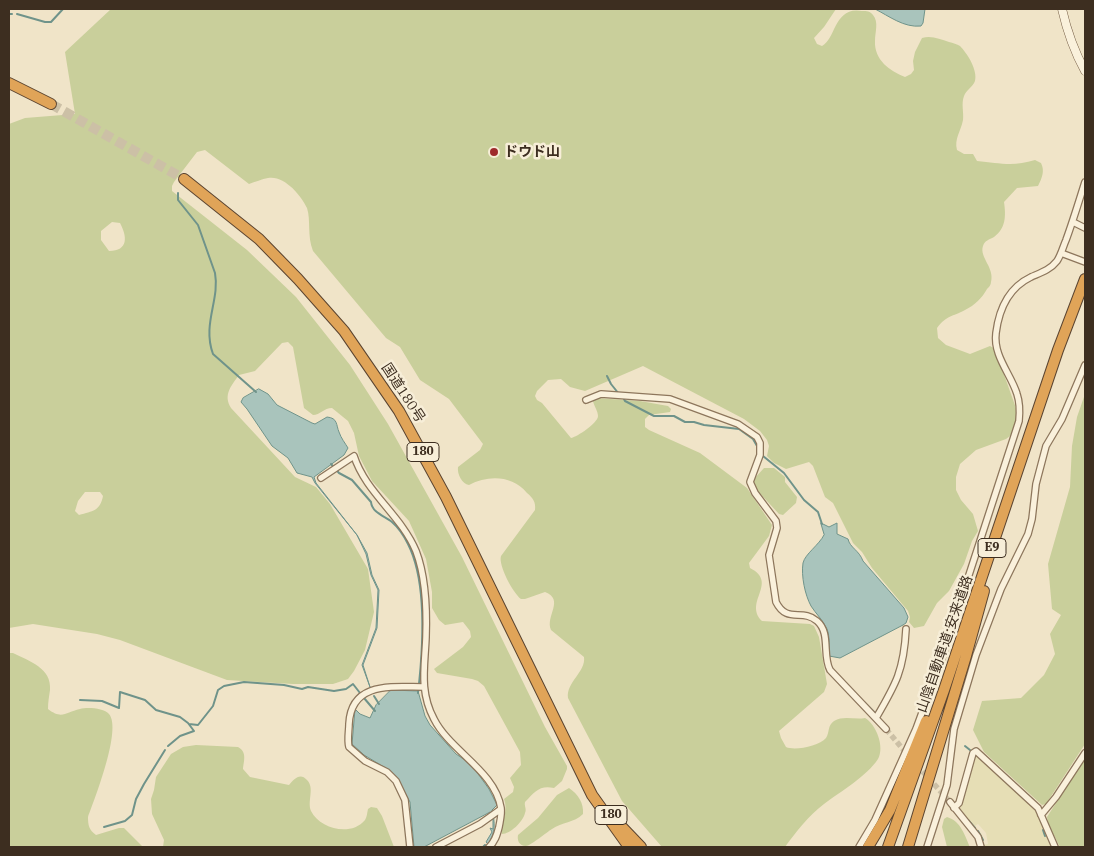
<!DOCTYPE html>
<html>
<head>
<meta charset="utf-8">
<style>
	body { margin:0 }
	#map { position:relative; width:1094px; height:856px; overflow:hidden; background:#f0e4c8; font-family:"IBM Plex Serif",serif }
	canvas { display:block }
	.frame { position:absolute; inset:0; border:10px solid #3d2e20; pointer-events:none }
</style>
</head>
<body>
<div id="map">
<canvas width="1094" height="856"></canvas>
<div class="frame"></div>
</div>
<script>
const context = document.querySelector('canvas').getContext('2d');
context.lineJoin = 'round';
function fillPath(path, color) { context.fillStyle = color; context.fill(path, 'evenodd'); }
function trace(path, color, width, dash) { context.strokeStyle = color; context.lineWidth = width; context.lineCap = dash ? 'butt' : 'round'; context.setLineDash(dash || []); context.stroke(path); }
function write(font, color, halo, rows, align = 'center') {
  context.font = font + ' "IBM Plex Serif","Noto Sans JP",serif'; context.lineWidth = 5; context.setLineDash([]); context.textBaseline = 'middle'; context.strokeStyle = halo; context.fillStyle = color; for (const [text, x, y, turn = 0] of rows) {
    context.save(); context.translate(x, y); context.rotate((+turn || 0) * Math.PI / 180); context.textAlign = isNaN(turn) ? turn : align; if (halo) context.strokeText(text, 0, 0); context.fillText(text, 0, 0); context.restore();
  }
}
fillPath(new Path2D(`
	M976 753 1035 809 1053 847H984V845L988 844 986 833 978 824 975 826 982 835 984 841H983L981 836 959 810Z`), '#e6deb5');
fillPath(new Path2D(`
	M111 9H836L824 27 814 38 817 44 822 46C836 39 834 6 862 11 867 11 870 11 873 15 879 22 875 32 875 41 874 60 890 71 905 77L911 74 914 70 913 61 915 52 922 38C931 35 940 39 949 42 953 43 957 44 960 46 967 53 978 70 975 81 973 87 966 90 964 96 961 104 964 112 963 120 961 131 954 139 957 150L964 154H973L977 161C999 163 1013 167 1035 160L1041 163C1045 171 1042 178 1038 186L1017 188 1004 202C1006 216 1006 228 994 237 989 240 985 240 983 246 979 257 995 268 991 282 991 285 989 287 987 289 982 298 975 305 965 310 952 317 947 315 937 328L938 338 946 345 970 354 990 346 995 349 1017 411V422L1010 436 1006 439 976 450 960 464 956 477V490L961 500 973 514 978 531 972 541 964 564 949 591 937 603 924 626 914 628 909 622 910 617 908 611 872 568 862 552 853 543 833 503 825 497 813 466 809 462 786 469 774 463 767 456 769 446 767 440 760 431 744 419 643 366 585 391 570 387 561 379 548 380 537 391 535 396 537 400 542 403 571 438C577 437 598 423 598 416 598 411 594 406 593 401L596 398 640 401 668 406 671 409 670 412 649 415 645 419V427L649 430 700 453 747 488 772 525 769 536 749 563 750 568C779 583 743 602 762 621L810 624 814 626 819 637 827 684 824 692 779 731 781 738 786 747C795 751 819 746 826 738 830 732 827 726 834 721 844 715 854 720 865 718 876 724 885 747 878 759 867 776 840 792 824 804 808 816 796 832 785 847H662L622 801 568 698C566 682 586 672 584 657L551 630C545 616 565 600 545 592L525 599H521C513 593 498 565 501 556L535 510C536 502 533 498 527 493 512 475 488 475 469 485 462 484 457 474 458 467L480 450 483 444 449 399 420 380 400 347 386 338 313 251C307 236 311 220 307 208 301 195 284 175 268 178 262 179 255 182 249 184L205 150 197 152 174 182 172 186V191L247 250 296 297 350 365 388 424 462 557 545 727 567 766V769L562 781 554 788C539 785 535 792 525 802 524 806 527 809 525 813 523 822 510 834 502 834 500 822 509 813 504 799L513 792 514 787 510 778 521 765 520 752 484 686 478 681 472 679 437 673 434 669 463 647 471 637 470 631 463 622 445 625 439 620 432 608V592L426 559 409 521 372 481 359 456 354 433 348 421 332 408C324 408 320 415 313 415L304 408 293 347 288 342 282 343 255 371 239 375C231 386 223 395 231 408L295 477 316 487 330 504 368 569 374 612 365 650 354 671 348 679 333 684H293L227 680 120 640 97 634 33 624 9 628V124L25 118 75 114 65 52ZM112 222 120 223C127 236 129 251 109 251L101 240V231ZM85 492H100L103 496C100 511 93 511 79 515L75 511 78 501Z
	M1085 394V744L1046 804 1042 805 984 752 973 730 982 701 1021 698 1044 675 1055 654 1050 634 1061 615 1052 609 1048 564 1070 487 1072 446 1077 417Z
	M764 468H774L785 477V482L797 497 796 503 783 515 779 514 754 487V479Z
	M9 653H13C29 661 52 668 50 690 49 697 48 702 48 709 62 720 66 712 80 709 87 707 104 708 109 714 122 729 95 798 88 817 88 825 89 830 96 835L119 828H124L143 847H9Z
	M196 745 238 747C247 752 244 760 243 769L250 777 289 785C294 779 300 772 307 780 315 788 307 801 311 811 320 829 351 837 365 820 367 817 367 813 368 809L371 807 377 808 382 816 394 847H163L164 840 152 814 151 799 154 790 156 777 171 754 183 747Z
	M1085 758V847H1060L1048 824 1047 817Z
	M569 788C578 794 584 803 583 814 574 823 562 822 552 829 547 832 530 846 526 846 519 846 517 840 518 835L538 818 557 795Z
	M947 817C961 821 965 836 970 847H947L942 827 944 819Z`), '#c9cf9b');
const water = new Path2D(`
	M875 9H925L923 23 921 26C904 28 889 16 875 9Z
	M259 389 268 394 277 405 312 423 315 424 327 417C338 418 336 425 339 432 341 438 345 443 348 448L344 455 314 477 316 483 357 535 367 553 372 575 379 590 377 628 363 665 370 687 362 665 376 628 378 590 371 575 366 554 357 535 315 483 312 477 297 473 288 458 272 446 247 409 241 402 243 398Z
	M821 523 829 527 837 523V534L848 539C850 548 859 550 863 561L904 608 908 617 906 623 903 625 840 658 829 656C829 647 830 637 827 629 823 620 816 614 811 606 805 595 801 576 803 563 805 554 819 545 824 535Z
	M391 690 418 691 425 716 430 725 456 754 471 764 489 789 497 805 492 810C495 823 496 832 488 844L486 842 492 832 490 828 493 829V820L490 812 424 847H414L410 802 397 778 389 770 364 755 352 744 355 709 360 714 370 718 376 705Z`);
fillPath(water, '#a9c4bc');
trace(water, '#6f938a', 1);
trace(new Path2D(`
	M9 14H12
	M17 14 45 22H51L63 9
	M178 193V200L198 225 215 273C220 300 202 324 213 354L256 392
	M607 376 611 384 619 394
	M623 397 625 401 654 416H674L685 422H694L704 425 739 429 753 439 757 446
	M763 456 784 473 804 500 818 512 822 524
	M331 464 339 473 352 480 371 502C372 513 385 516 392 522 399 528 404 536 408 544 428 583 423 650 418 693
	M374 696 379 704
	M364 698 375 711
	M80 700 102 701 119 708 120 692 145 700 156 710 180 717 188 723 194 731 180 736 168 746
	M864 702 874 712
	M189 724 198 725 213 706 218 690 224 686 244 682 284 685 302 689 308 687 334 691 346 689 353 684 360 693
	M965 746 970 750
	M968 820 975 828
	M104 827 125 821 132 815 136 799 144 784 165 750
	M1043 830 1045 836
	M978 831 983 840
	M483 847 485 845`), '#6f938a', 2);
trace(new Path2D(`
	M886 729 907 754
	M917 765 950 802`), '#ccc0a6', 5.5, [5.5, 3]);
trace(new Path2D(`
	M51 104 184 179`), '#ccc0a6', 10, [10, 5]);
const street = new Path2D(`
	M1073 222 1085 228
	M1061 253 1085 262
	M586 400 601 394 670 399 738 424 757 437 760 443V455L750 482 755 493 776 521 777 528 769 555 776 602C787 624 802 608 817 621 831 633 822 655 830 670L886 729
	M321 478 354 456C366 493 401 515 416 551 426 577 427 609 426 637 425 666 419 691 434 719 450 751 495 771 501 808 502 814 500 821 499 827 497 835 495 842 489 847
	M876 718C896 684 904 670 906 629
	M950 802 978 837 981 847
	M954 808 959 803 973 753 976 751 1038 808 1055 847
	M1041 815 1056 797 1085 753
	M410 847 405 800 396 781 387 772 365 761 349 747C347 740 349 731 349 724 351 681 393 687 423 687
	M436 847 480 824 501 809
	M859 847 875 820 916 729 941 661 1019 421C1020 411 1020 403 1017 394 1011 374 993 356 996 333 999 309 1008 288 1031 277 1040 273 1050 270 1057 261 1061 255 1063 247 1066 240 1073 221 1079 201 1085 182
	M927 847 947 785 954 729 976 655 1001 589 1028 534 1032 519 1036 484 1046 446 1062 419 1085 365`);
const secondary = new Path2D(`
	M1062 9C1067 31 1074 51 1085 71`);
const highway = new Path2D(`
	M9 83 51 104
	M184 179 259 239 298 279 344 331 399 411 446 497 592 795 629 847
	M619 824 641 847
	M868 847 890 810 926 721
	M888 847 944 690 1058 350 1085 279
	M908 847 966 656 984 591`);
trace(street, '#8d765c', 8);
trace(secondary, '#6f573f', 9);
trace(highway, '#5b4430', 12);
trace(street, '#faf1dc', 5.5);
trace(secondary, '#faf1dc', 8);
trace(highway, '#e0a458', 10);
for (const [x, y, r, color] of [
	[494,152,5,"#9e2a2b"]
]) { const dot = new Path2D(); dot.arc(x, y, r, 0, 2 * Math.PI); context.fillStyle = color; context.fill(dot); trace(dot, '#f7eed8', 2); }
for (const [x, y, w] of [
	[423,452,32],
	[992,548,28],
	[611,815,32]
]) { const box = new Path2D(); box.roundRect(x - w / 2, y - 9.5, w, 19, 4); context.fillStyle = '#f7eed8'; context.fill(box); trace(box, '#3d2e20', 1); }
write('bold 12px', '#3d2e20', null, [
	["180",423,452],
	["E9",992,548],
	["180",611,815]
]);
write('bold 14px', '#3d2e20', '#f7eed8', [
	["ドウド山",504,152]
], 'left');
write('14px', '#3d2e20', '#f7eed8', [
	["国道180号",403,393,57],
	["山陰自動車道;安来道路",945,644,-71]
]);
</script>
</body>
</html>
